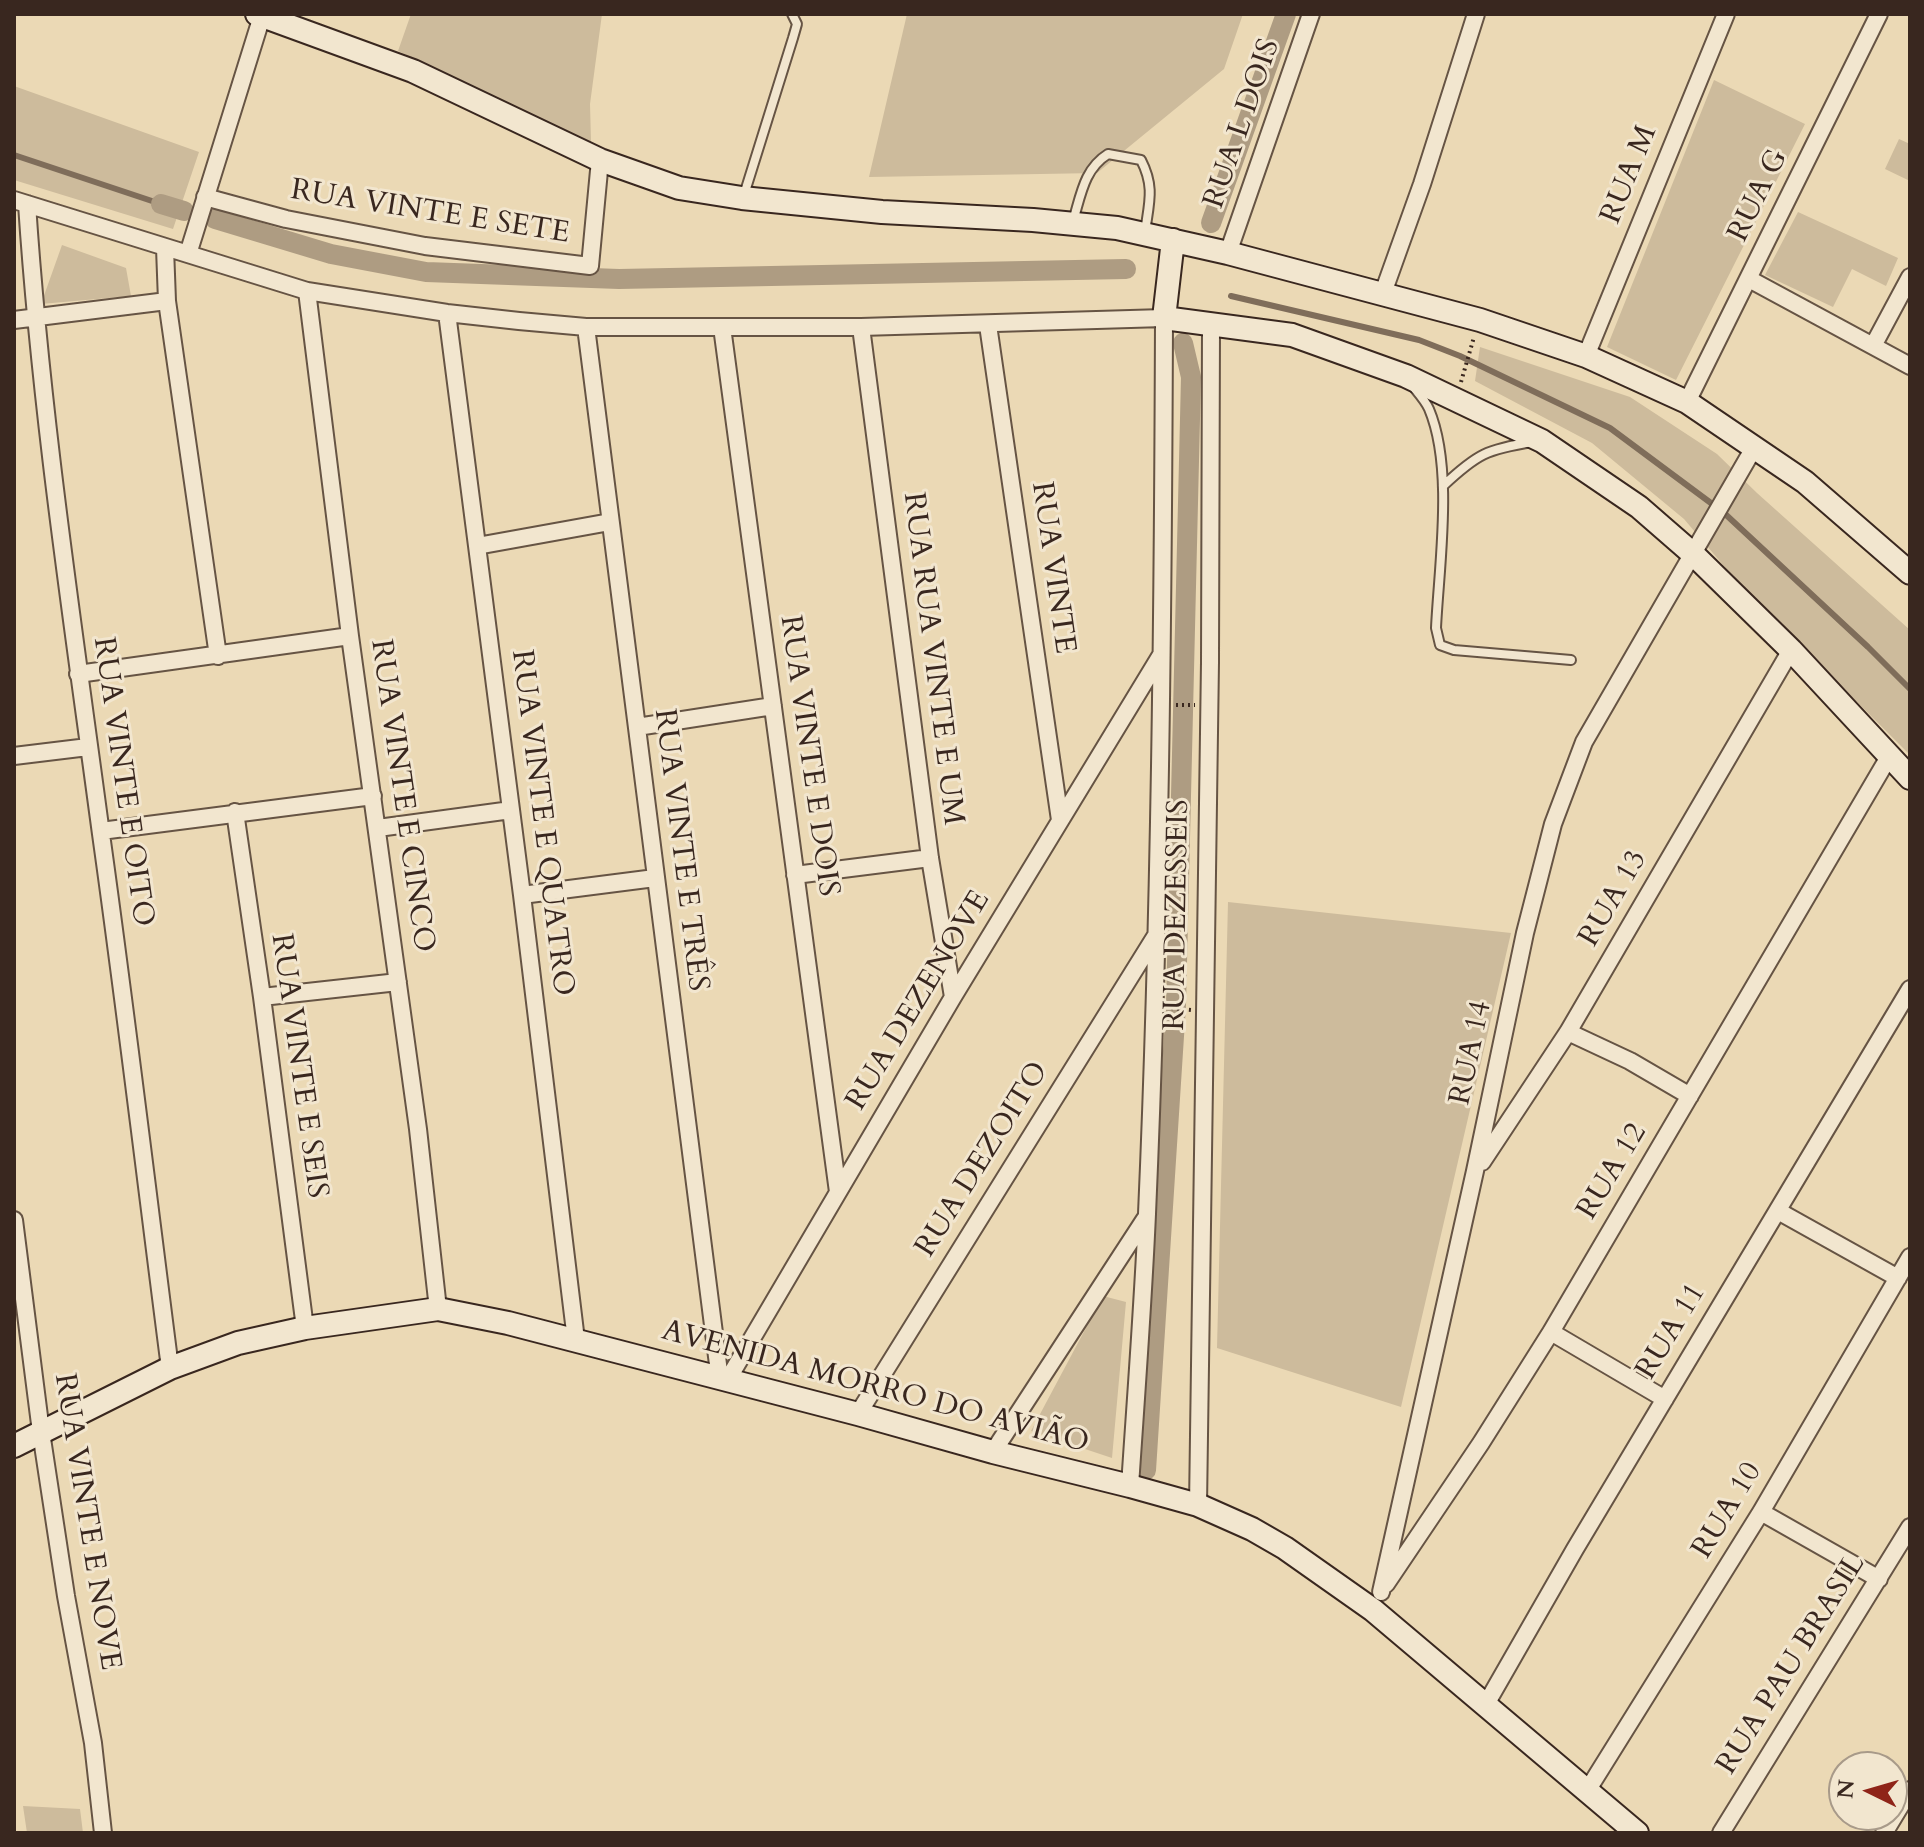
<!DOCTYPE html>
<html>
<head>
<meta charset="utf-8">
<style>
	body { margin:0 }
	#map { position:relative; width:1924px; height:1847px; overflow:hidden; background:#ebd9b5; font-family:Cardo,serif }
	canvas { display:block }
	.frame { position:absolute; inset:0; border:16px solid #39271f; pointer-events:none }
	.north { position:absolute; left:1828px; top:1751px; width:80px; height:80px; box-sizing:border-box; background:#f2e6cf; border:2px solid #a89a89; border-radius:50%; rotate:275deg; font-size:22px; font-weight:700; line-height:32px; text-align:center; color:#39271f }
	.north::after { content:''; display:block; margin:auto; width:28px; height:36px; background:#8f2418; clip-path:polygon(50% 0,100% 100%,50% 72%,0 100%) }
</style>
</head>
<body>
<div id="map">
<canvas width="1924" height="1847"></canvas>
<div class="frame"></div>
<div class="north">N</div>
</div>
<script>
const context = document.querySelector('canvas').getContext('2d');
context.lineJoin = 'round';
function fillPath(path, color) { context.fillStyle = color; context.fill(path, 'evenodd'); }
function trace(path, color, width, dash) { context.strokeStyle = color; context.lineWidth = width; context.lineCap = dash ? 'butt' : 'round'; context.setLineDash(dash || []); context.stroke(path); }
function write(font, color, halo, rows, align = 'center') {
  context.font = font + ' Cardo,serif'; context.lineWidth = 6; context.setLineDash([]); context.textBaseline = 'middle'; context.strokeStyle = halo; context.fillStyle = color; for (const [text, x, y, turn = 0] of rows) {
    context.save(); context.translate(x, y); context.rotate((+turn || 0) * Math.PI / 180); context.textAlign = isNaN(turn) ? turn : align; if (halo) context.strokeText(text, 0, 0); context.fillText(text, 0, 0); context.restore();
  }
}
fillPath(new Path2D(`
	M411 14H602L590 104 591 142 398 51Z
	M907 14H1243L1224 69 1097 173 869 177Z
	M1714 80 1805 124 1676 380 1607 347Z
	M14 86 199 152 173 229 14 180Z
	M1899 139 1910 144V181L1885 169Z
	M1798 212 1898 258 1886 286 1852 269 1833 307 1765 275Z
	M62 245 126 268 131 296 41 304Z
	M1480 347 1630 397 1717 454 1757 493 1910 630V755L1741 586 1684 519 1592 443 1475 381Z
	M1228 902 1511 933 1401 1407 1217 1348Z
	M1103 1296 1126 1302 1112 1458 1031 1431Z
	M23 1806 80 1809 83 1833H27Z`), '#cdbb9c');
trace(new Path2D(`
	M14 155 161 204
	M1231 296 1419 340 1460 356 1610 428 1723 512 1868 647 1910 689`), '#7f6d5a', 6);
trace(new Path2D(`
	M161 204 184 211
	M215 219 331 254 426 272 619 279 1126 269
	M1211 223 1286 14
	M1146 1470 1176 1005 1191 377 1183 343`), '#ae9c82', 20);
const lane = new Path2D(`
	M743 198 793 38 797 24 792 14
	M1073 221C1081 195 1084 169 1108 154L1141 160C1155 187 1149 203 1145 232
	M1415 389C1420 395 1426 402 1429 409 1454 468 1439 565 1436 628L1440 645 1454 650 1571 660
	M1443 486C1477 454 1487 449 1533 442`);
const street = new Path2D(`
	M205 197 286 219 425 246 590 266 600 160
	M14 200 307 291 447 313 519 321 586 327H861L1164 318C1163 617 1160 916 1147 1214 1143 1305 1136 1396 1130 1486
	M27 204C41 415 73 624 101 834 126 1012 147 1190 170 1368
	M165 248 167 301 218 656
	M1228 253 1311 14
	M188 254 262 16
	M1749 279 1910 366
	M307 291 350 636 418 1129 438 1309
	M1383 293 1422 184 1476 14
	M447 313 522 895 576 1340
	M14 320 167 301
	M988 325 1060 820
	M586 327 720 1380
	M722 327 838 1192
	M861 327 930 858 953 997
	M1873 346 1910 277
	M1586 356 1726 14
	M1687 402 1879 14
	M477 546 610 522
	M78 674 350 636
	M637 727 773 706
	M14 756 88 747
	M235 812 262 997 305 1328
	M378 828 511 810
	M101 831 373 796
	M795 875 930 858
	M522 895 655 878
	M262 997 398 982
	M1568 1032 1630 1061 1690 1096
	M1482 1162 1568 1032 1791 650
	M1778 1211 1898 1278
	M14 1220 41 1432 66 1596 93 1743 103 1833
	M1551 1332 1665 1399
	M727 1381 953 997 1161 655
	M858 1414 1155 937
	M993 1452 1145 1219
	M1198 1505 1210 662 1211 326
	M1761 1512 1879 1579
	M1386 1584 1481 1443 1551 1332 1890 755
	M1381 1592 1475 1171 1525 933 1553 824 1584 742 1755 446
	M1485 1706 1575 1549 1910 989
	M1587 1791 1761 1512 1910 1257
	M1721 1833 1910 1527
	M1884 1833 1910 1790`);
const secondary = new Path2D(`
	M257 14 413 71 600 160 679 188 742 198 882 212 1033 220 1117 228 1228 253 1480 320 1586 356 1687 402 1805 482 1910 573
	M1173 240 1164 318 1292 335 1406 376 1542 441 1639 507 1693 554 1791 650 1910 778
	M14 1446 170 1368 238 1343 305 1328 438 1309 508 1323 858 1414 993 1452 1130 1486 1198 1505 1252 1529 1285 1548 1373 1610 1637 1833`);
trace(lane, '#665444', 12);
trace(street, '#665444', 20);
trace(secondary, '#39271f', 26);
trace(new Path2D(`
	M1461 382 1474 337
	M1176 705H1195
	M1171 1008 1191 1010`), '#39271f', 4, [2, 4]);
trace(lane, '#f2e6cf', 8);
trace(street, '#f2e6cf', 16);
trace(secondary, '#f2e6cf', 22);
write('30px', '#39271f', '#f2e6cf', [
	["RUA L DOIS",1243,124,-71],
	["RUA M",1630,175,-68],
	["RUA G",1759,196,-64],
	["RUA VINTE E SETE",430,213,9],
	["RUA VINTE",1052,568,82],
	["RUA RUA VINTE E UM",932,659,83],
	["RUA VINTE E DOIS",808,756,82],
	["RUA VINTE E OITO",122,782,82],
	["RUA VINTE E CINCO",401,796,82],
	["RUA VINTE E QUATRO",541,823,83],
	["RUA VINTE E TRÊS",680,850,83],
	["RUA 13",1614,899,-60],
	["RUA DEZESSEIS",1178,915,-89],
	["RUA DEZENOVE",919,1001,-59],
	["RUA 14",1472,1053,-78],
	["RUA VINTE E SEIS",298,1066,82],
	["RUA DEZOITO",983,1160,-58],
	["RUA 12",1613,1172,-59],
	["RUA 11",1672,1332,-59],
	["AVENIDA MORRO DO AVIÃO",875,1388,15],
	["RUA 10",1728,1511,-59],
	["RUA VINTE E NOVE",86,1522,81],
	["RUA PAU BRASIL",1792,1665,-58]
]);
</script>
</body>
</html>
